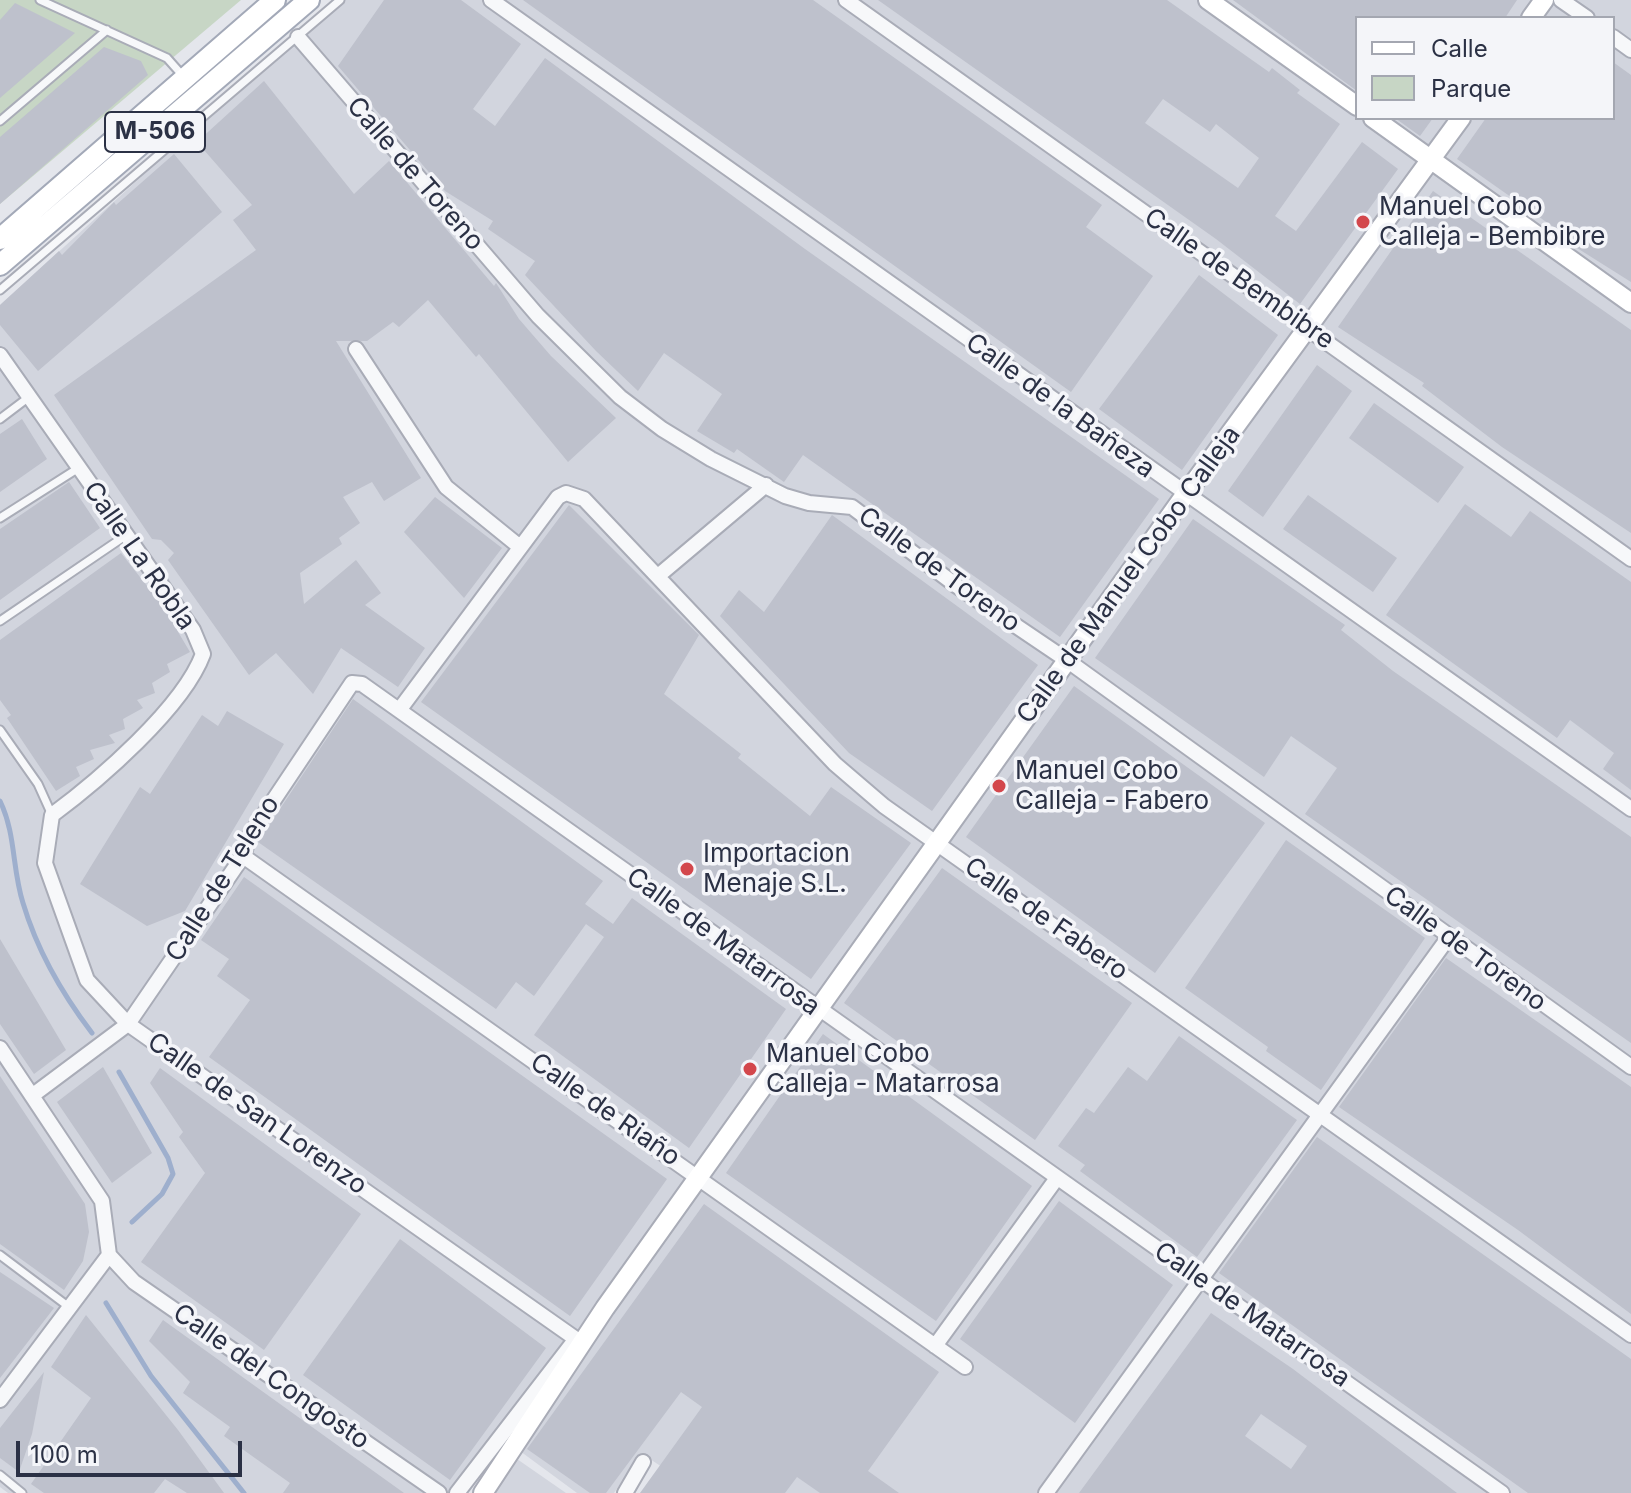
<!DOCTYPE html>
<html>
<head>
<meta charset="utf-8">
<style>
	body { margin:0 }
	#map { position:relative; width:1631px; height:1493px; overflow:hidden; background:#e4e6ec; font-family:Inter,sans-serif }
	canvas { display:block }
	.legend { position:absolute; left:1355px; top:16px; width:260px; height:104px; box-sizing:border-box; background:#f4f5f9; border:2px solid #a4a7b1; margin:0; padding:10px 14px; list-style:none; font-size:24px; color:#2b3145 }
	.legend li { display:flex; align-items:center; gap:16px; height:40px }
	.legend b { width:40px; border:2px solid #a4a7b1 }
	.scale { position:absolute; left:16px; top:1441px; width:226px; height:36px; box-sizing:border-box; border:4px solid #2b3145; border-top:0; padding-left:10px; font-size:24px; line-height:28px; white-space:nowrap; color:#2b3145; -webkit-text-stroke:6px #f4f5f9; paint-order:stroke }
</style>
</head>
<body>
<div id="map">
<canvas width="1631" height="1493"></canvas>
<ul class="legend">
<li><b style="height:10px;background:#fff"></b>Calle</li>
<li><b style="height:22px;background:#c7d6c5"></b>Parque</li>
</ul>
<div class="scale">100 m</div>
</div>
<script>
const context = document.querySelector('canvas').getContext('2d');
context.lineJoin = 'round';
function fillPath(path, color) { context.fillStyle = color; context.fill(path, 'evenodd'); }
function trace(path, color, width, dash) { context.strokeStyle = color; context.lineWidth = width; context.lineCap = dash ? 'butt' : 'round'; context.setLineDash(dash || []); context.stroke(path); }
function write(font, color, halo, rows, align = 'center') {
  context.font = font + ' Inter,sans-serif'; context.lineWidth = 7; context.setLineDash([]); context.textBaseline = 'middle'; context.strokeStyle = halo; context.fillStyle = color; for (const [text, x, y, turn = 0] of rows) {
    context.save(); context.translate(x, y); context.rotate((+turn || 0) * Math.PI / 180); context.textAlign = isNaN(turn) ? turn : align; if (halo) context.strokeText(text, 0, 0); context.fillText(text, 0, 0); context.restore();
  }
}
fillPath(new Path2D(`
	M336 0H1631V1493H701L641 1453 614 1493H577L505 1440 467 1493H8L0 1487V305ZM1357 18H1613V118H1357Z
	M517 1459 566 1493H493Z`), '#d2d5de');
fillPath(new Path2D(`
	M0 0H241L0 204Z`), '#c7d6c5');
trace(new Path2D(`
	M0 801C16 834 12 869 23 903 37 950 63 995 92 1033
	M119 1072 168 1158 173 1174 162 1194 132 1222
	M106 1303 151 1376 244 1493`), '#9eafcd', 5);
fillPath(new Path2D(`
	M384 0H461L521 44 473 109 495 126 545 58 805 249 1159 499 1060 637 803 455 784 482 737 449 734 453 697 431 722 394 664 353 638 391 596 351 525 275 535 261 488 229 493 221 445 191 338 66Z
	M523 0H813L1102 205 1086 227 1153 276 1071 392Z
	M878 0H1167L1269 72 1272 68 1300 90 1297 93 1340 124 1275 216 1296 231 1362 142 1398 169 1300 304 1216 239ZM1163 99 1210 132 1216 124 1259 158 1238 188 1145 123Z
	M1233 0H1517L1505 18H1357V91Z
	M15 3 75 33 0 98V20Z
	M104 47 141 61 148 75 0 204V137Z
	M1613 62 1631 75V282L1577 248 1579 245 1457 159 1486 118H1613Z
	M264 81 354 194 389 161 494 286 496 283 519 319 551 356 616 418 568 462 479 354 476 357 428 300 399 327 393 322 367 341H336L421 478 384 501 372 482 343 497 360 523 339 538 342 544 300 573 304 604 356 560 381 593 365 605 425 648 398 687 341 648 313 694 276 653 249 675 168 560 174 553 161 540 152 539 54 395 256 250 233 220 252 205 197 142Z
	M1395 118H1433L1420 136Z
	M174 154 222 212 38 371 0 325V305L59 251 62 255 114 202 116 205Z
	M1433 191 1631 330V533L1502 447 1422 386 1424 383 1338 327Z
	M1199 275 1278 335 1182 470 1099 409Z
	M1317 365 1352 391 1263 517 1228 491Z
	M1374 403 1464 467 1438 503 1349 438Z
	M22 419 47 459 0 492V434Z
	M69 482 100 528 0 600V529Z
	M1308 495 1397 558 1373 592 1283 529Z
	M435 497 502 548 464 598 404 532Z
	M1465 504 1511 537 1530 511 1631 582V790L1603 769 1614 753 1570 720 1557 738 1386 615Z
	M569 505 699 635 664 694 741 754 738 758 810 816 831 787 911 843 811 979 421 702Z
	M832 515 1038 665 932 811 849 753 720 616 739 590 764 612Z
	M1193 519 1345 625 1341 630 1393 671 1631 837V1043L1305 814 1337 768 1291 736 1264 777 1095 658Z
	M121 553 162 605 190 652 167 664 170 672 152 683 155 693 137 700 143 708 123 719 125 729 109 735 115 743 90 750 94 759 76 767 80 776 56 791 7 718 11 715 0 700V640Z
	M1074 686 1265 823 1155 973 966 837Z
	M353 699 603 881 585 904 613 924 632 898 786 1009 689 1148 534 1035 604 937 586 924 534 996 516 982 496 1009 258 842Z
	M227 711 284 744 185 911 147 926 80 884 140 787 150 794 202 715 218 726Z
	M1286 840 1425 938 1321 1090 1266 1051 1268 1047 1185 988Z
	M942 868 1132 1003 1035 1140 844 1003Z
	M244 877 667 1179 570 1316 209 1057 250 1000 217 976 229 959 201 940Z
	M0 939 66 1050 34 1074 0 1024Z
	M1446 958 1631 1087V1314L1518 1230 1339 1107Z
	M823 1034 1032 1186 936 1321 726 1173Z
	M1179 1036 1297 1120 1197 1257 1080 1171 1085 1165 1058 1146 1086 1108 1094 1113 1128 1067 1147 1081Z
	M103 1067 152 1153 112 1183 57 1102Z
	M160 1068 361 1214 264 1350 141 1262 205 1173 179 1137 183 1132 150 1083Z
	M0 1076 85 1204 89 1232 83 1261 64 1290 0 1244Z
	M1317 1137 1631 1359V1493H1528L1219 1273Z
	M1059 1201 1173 1285 1075 1423 960 1339Z
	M704 1204 939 1372 868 1471 899 1493H820L797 1477 785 1493H640L702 1407 681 1392 606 1493H590L527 1449Z
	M400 1239 546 1348 450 1480 303 1375Z
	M0 1272 54 1308 0 1378Z
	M1211 1313 1293 1369 1457 1493H1079ZM1261 1414 1307 1446 1291 1469 1245 1436Z
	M86 1315 178 1430 224 1493H187L165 1479 154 1493H44L31 1484 91 1398 51 1367Z
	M163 1320 404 1493H283L290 1483 224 1436 230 1427 183 1393 190 1382 149 1341Z
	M44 1372 32 1434 19 1472 0 1458V1428Z`), '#bec1cc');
const lane = new Path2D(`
	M40 0 167 58 183 76
	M0 121 107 30
	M0 290 340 0
	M0 419 29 397
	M0 518 77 469
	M0 621 125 536
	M0 730 38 784 52 815
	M0 1255 69 1307
	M0 1475 22 1493`);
const street = new Path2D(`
	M491 0 1631 809
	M846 0 1631 559
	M1561 0 1587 18
	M298 37 538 316 620 397 662 429 711 459 785 496 809 503 852 507 957 586 1068 661 1631 1067
	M1613 37 1631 50
	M356 349 446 487 520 547
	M0 355 193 630 203 654C183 708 98 781 52 815L45 863 87 980 128 1024 576 1339
	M658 576 766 485
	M400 709 558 497 566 493 584 499 835 764 884 806 1631 1335
	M243 856 965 1367
	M0 1048 102 1201 109 1255 0 1400
	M33 1095 128 1024 243 856 249 837 352 683 362 684 1502 1493
	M109 1255 134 1282 439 1493
	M935 1346 1057 1178
	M457 1493 575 1340
	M625 1493 643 1462
	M1046 1493 1448 938`);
const secondary = new Path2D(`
	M1208 0 1357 106
	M1531 18 1544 0
	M1373 118 1631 303
	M483 1493 605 1308 1185 495 1461 118`);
const primary = new Path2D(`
	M0 239 275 0
	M0 265 309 0`);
trace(lane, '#a9acb7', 11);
trace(street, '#a9acb7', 18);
trace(secondary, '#a9acb7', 22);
trace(primary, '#a3a9b8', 24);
trace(lane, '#f7f8fa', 7);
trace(street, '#f7f8fa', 14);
trace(secondary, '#fff', 18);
trace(primary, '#fff', 20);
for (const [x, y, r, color] of [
	[1363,222,8,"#d3474c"],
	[999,786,8,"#d3474c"],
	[687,869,8,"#d3474c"],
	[750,1069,8,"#d3474c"]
]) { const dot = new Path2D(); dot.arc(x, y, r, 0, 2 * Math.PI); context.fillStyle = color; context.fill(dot); trace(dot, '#f4f5f9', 3); }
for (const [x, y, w] of [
	[155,132,100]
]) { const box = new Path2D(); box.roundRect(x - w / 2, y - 20, w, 40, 6); context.fillStyle = '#f4f5f9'; context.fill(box); trace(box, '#2b3145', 2); }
write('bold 24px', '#2b3145', null, [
	["M-506",155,132]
]);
write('26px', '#2b3145', '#f4f5f9', [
	["Calle de Toreno",415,174,49],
	["Calle de Bembibre",1239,279,35],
	["Calle de la Bañeza",1060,406,36],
	["Calle La Robla",139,556,55],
	["Calle de Toreno",939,570,36],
	["Calle de Manuel Cobo Calleja",1129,575,-54],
	["Calle de Teleno",223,879,-58],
	["Calle de Fabero",1046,919,35],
	["Calle de Matarrosa",723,942,36],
	["Calle de Toreno",1465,949,36],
	["Calle de Riaño",605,1110,35],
	["Calle de San Lorenzo",257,1114,35],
	["Calle de Matarrosa",1252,1315,35],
	["Calle del Congosto",271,1377,35]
]);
write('26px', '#2b3145', '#f4f5f9', [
	["Manuel Cobo",1379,207],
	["Calleja - Bembibre",1379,237],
	["Manuel Cobo",1015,771],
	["Calleja - Fabero",1015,801],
	["Importacion",703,854],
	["Menaje S.L.",703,884],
	["Manuel Cobo",766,1054],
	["Calleja - Matarrosa",766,1084]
], 'left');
</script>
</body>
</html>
